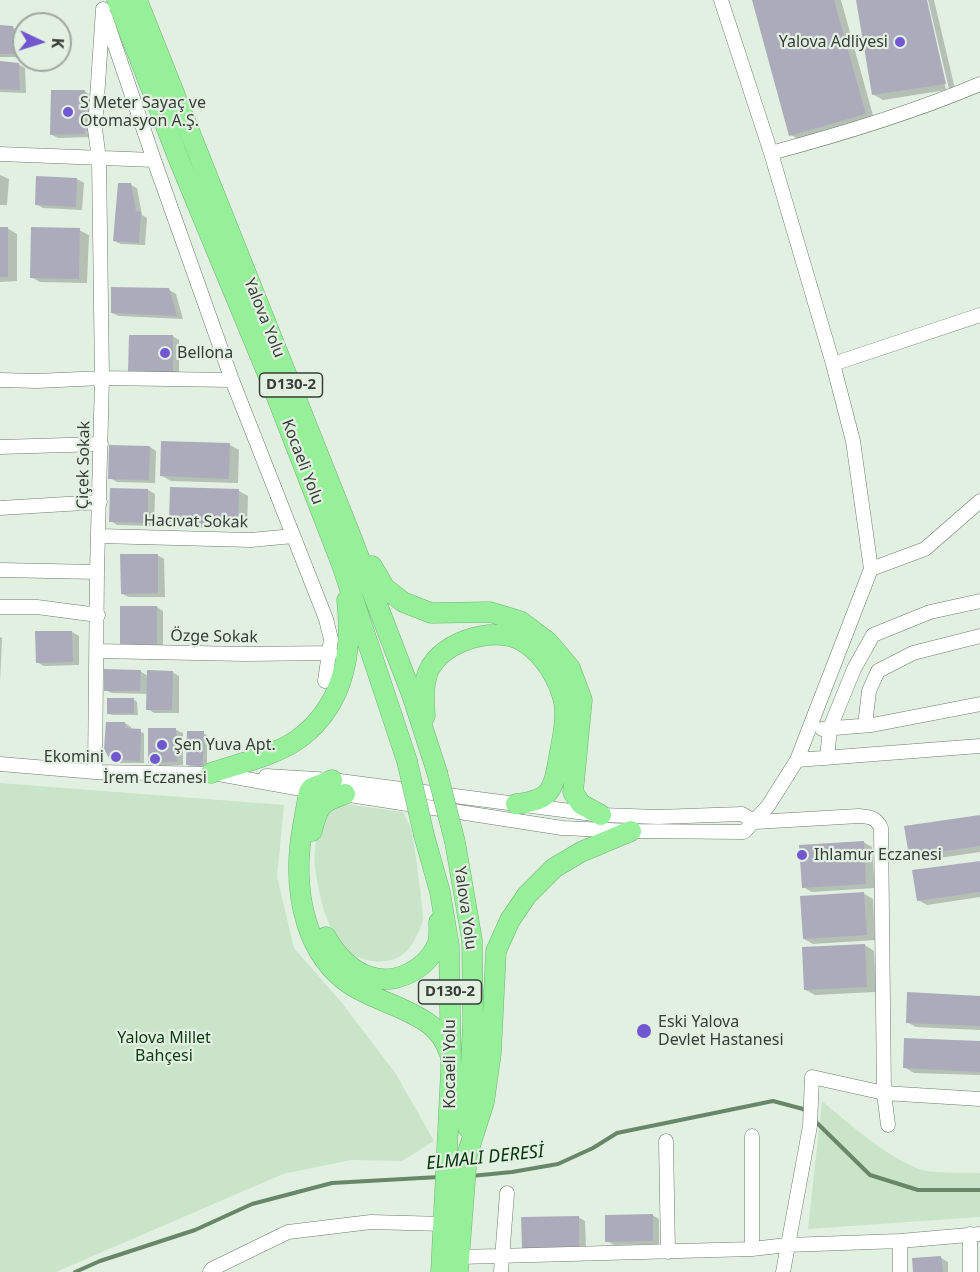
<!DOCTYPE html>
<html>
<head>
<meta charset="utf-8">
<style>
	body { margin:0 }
	#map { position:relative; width:980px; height:1272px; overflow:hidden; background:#e2f0e2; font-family:"Noto Sans",sans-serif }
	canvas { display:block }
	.north { position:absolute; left:12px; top:12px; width:60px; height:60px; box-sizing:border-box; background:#e2f0e2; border:2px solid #9ea89e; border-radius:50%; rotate:94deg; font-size:16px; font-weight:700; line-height:24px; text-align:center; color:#383d38 }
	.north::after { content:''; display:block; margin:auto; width:21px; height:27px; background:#7157d0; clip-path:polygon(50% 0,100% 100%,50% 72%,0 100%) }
</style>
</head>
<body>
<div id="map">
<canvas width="980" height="1272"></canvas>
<div class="north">K</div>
</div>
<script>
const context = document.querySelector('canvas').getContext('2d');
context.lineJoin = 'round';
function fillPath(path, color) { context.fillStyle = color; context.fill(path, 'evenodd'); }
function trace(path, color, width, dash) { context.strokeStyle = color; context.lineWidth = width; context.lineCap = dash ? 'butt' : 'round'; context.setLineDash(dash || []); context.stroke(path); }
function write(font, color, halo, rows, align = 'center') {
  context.font = font + ' "Noto Sans",sans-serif'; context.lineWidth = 4.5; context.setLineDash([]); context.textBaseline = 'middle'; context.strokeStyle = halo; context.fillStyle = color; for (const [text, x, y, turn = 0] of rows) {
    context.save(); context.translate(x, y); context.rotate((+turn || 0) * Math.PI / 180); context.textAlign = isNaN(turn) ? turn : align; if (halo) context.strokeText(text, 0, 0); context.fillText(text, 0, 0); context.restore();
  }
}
fillPath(new Path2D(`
	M0 783 284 805 277 877 294 948 342 1003 396 1074 434 1141 402 1161 351 1160 283 1174 56 1272H0Z
	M337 803 403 812C406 818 409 823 411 829 414 839 424 912 423 920 420 931 412 948 402 955 387 966 360 962 346 950 329 937 319 895 316 874 311 850 318 819 337 803Z
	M822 1101C847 1122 893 1162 923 1170 939 1174 963 1172 980 1173V1217L808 1229Z`), '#c9e4c9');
fillPath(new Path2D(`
	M754 0H841L874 119 800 140 791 135Z
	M862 0H925L946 90 883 100 874 95Z
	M928 0H934L955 89H949Z
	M0 26 12 27 19 31 22 57H0Z
	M0 63 18 64 25 68 26 93 0 92Z
	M84 91 91 95V137L58 138 52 135Z
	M0 175 9 179 7 205H0Z
	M77 179 84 183 82 210 43 208 36 204Z
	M131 185 137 188 142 215 147 218 145 245 121 244 114 241Z
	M0 228H7L17 234V281L0 282Z
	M79 230 89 235 87 283 40 282 31 277Z
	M169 290 176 294 183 319 119 316 112 313Z
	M172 336 179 340V375H137Z
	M163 443 230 445 239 450 238 483 171 481 162 476Z
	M150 447 156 451 155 483 117 482 110 478Z
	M148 490 155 494 154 526 117 525 111 521Z
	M239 491 248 496 247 529 179 527 170 522Z
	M157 555 164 559 165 597H129L122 594Z
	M157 607 163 611V647H128L121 643Z
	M72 632 79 636V665L44 666 37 662Z
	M0 637 2 638 0 682Z
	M140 671 148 676 172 672 179 676V713H154L148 709V694L112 693 105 690Z
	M133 699 137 702 138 715H112L108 713Z
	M125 723 131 727V730L144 733V763H118L111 759Z
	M176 730 183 733V765L156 766 150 762Z
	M203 733 207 735V767H192L188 765Z
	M980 817V852L919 861 910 855Z
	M863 842 872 847 875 888 812 892 803 887Z
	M980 862V897L927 905 918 900Z
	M863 893 873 899 875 940 813 944 804 939Z
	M865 945 874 951 876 992 815 995 806 990Z
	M980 997V1030L916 1027 907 1022Z
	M980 1042V1075L914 1073 904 1067Z
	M652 1215 659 1219V1244L614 1245 607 1241Z
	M578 1217 585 1221 586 1249 530 1251 523 1247Z
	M941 1258 948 1262V1272H915Z`), '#0003');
trace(new Path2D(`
	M813 1119 870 1175 918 1190H980
	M471 1176 512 1172 558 1164 593 1148 617 1133 773 1101 803 1109 806 1112
	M75 1272 100 1261 195 1230 252 1204 332 1183 439 1177`), '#688769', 4);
fillPath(new Path2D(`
	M752 0H834L866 114 789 136Z
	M856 0H927L946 84 872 95Z
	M0 25 13 26 16 54H0Z
	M0 61 19 63 20 90 0 89Z
	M51 90H85V134L50 135Z
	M36 176 77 178 76 207 35 205Z
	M118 183H131L136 211 141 212 139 243 113 241Z
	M0 227H8V277H0Z
	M31 227 80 228 79 279 30 278Z
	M111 287 169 288 177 316 111 313Z
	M129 335H173V372H128Z
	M161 441 230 443 229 479 160 476Z
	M109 445 150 446 149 480 108 479Z
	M170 487 239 489 238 525 169 522Z
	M110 488 148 489V523L109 522Z
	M120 554H158V593L121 594Z
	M120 606H157V644H120Z
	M35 631H72L73 662 36 663Z
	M104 669 141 670 140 691H104Z
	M147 670 173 671 172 710H146Z
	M107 698H134V713L107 714Z
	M106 722H125V728L141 729 140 761 110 760 104 749Z
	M148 728H176L177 762 148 763Z
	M187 731H204L203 766 186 765Z
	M980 815V846L909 856 904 826Z
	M864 841 866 884 802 888 799 845Z
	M980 861V892L917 901 912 870Z
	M864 892 867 935 803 939 800 896Z
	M865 944 867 987 804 990 802 947Z
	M907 992 980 996V1026L906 1023Z
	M904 1038 980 1041V1072L903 1068Z
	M653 1214V1241L605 1242V1215Z
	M579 1216V1246L522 1248 521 1217Z
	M941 1256 943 1272H913L912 1258Z`), '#acabbc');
const minor = new Path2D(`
	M721 0 771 153
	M105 16 154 160 232 380 326 619 331 639 325 681
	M0 154 154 160
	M833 364 980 315
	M0 380 37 381 102 378 232 380
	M0 447 101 444
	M0 508 100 502
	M99 536 251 540 293 536
	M871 569 925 549 980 501
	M0 570 97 572
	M0 607H37L98 615
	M97 651 245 654 331 653
	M865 725 869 691 878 671 913 653 980 636
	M822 729 872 725 980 704
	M827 758 830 728 854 669 873 635 930 612 980 601
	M797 760 980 746
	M0 764 95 772 219 774
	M95 772 97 572 102 378 99 159 95 129 103 9
	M213 773 318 792
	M266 776 332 780 601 815 658 817 742 814 755 822 859 816C870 817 876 817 881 828L884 1093 888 1125
	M337 793 562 828 631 831 744 832 768 806 797 760 871 569 853 441 833 364 771 153C842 134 912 113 980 84
	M752 1136V1249
	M666 1141 668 1252
	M900 1241V1272
	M460 1257 752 1249 787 1245 900 1241 980 1234
	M210 1272 212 1269 288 1232 371 1222 444 1224
	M501 1272 507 1193
	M783 1272 810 1126 812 1077 884 1093 980 1099
	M970 1272V1234`);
const highway = new Path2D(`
	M117 0 179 160 271 382 342 565 407 761
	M137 0 348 529 412 695 437 772
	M372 566 385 588 403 602 431 613 490 612 520 621 548 642 570 668 582 700 573 792 581 804 601 815
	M425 716C424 705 423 691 426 679 433 643 495 623 524 642 544 655 559 679 564 702 567 719 562 740 559 757 553 790 552 800 516 804
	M211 773C237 764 274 756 297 740 343 707 353 654 347 600
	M332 780 312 788 309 792C306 810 302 828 300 846 295 896 306 955 351 985 365 994 384 1001 400 1008 423 1019 440 1026 449 1052
	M312 831C318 805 321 802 345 794
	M424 835 440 892 449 946 451 1069 441 1272
	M455 842 472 940 473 1022 468 1128
	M326 937C335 954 352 972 371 977 397 985 426 969 437 945 440 939 439 929 439 922
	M458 1272 467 1155 484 1102 491 1053 496 951 510 920 527 895 554 868 581 852 631 831`);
trace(minor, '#6e7a6e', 15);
trace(highway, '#74b177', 21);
trace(minor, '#fff', 14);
trace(highway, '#95f099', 20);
const highwayBridge = new Path2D(`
	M407 761 424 835
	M437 772 455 842`);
trace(highwayBridge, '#74b177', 21, []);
trace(highwayBridge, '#95f099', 20);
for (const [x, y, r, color] of [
	[900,42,6,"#7157d0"],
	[68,112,6,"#7157d0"],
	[165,353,6,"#7157d0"],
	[162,745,6,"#7157d0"],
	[116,757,6,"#7157d0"],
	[155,759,6,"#7157d0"],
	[802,855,6,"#7157d0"],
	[644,1031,8,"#7157d0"]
]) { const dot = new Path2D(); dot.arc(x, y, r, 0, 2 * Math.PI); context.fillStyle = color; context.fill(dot); trace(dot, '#e2f0e2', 2); }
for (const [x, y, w] of [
	[291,385,63],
	[450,992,63]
]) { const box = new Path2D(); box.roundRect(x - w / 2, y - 12, w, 24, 4.5); context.fillStyle = '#e2f0e2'; context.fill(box); trace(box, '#383d38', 1.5); }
write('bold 15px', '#383d38', null, [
	["D130-2",291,385],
	["D130-2",450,992]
]);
write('16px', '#383d38', '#e2f0e2', [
	["Yalova Adliyesi",888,42,"right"],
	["S Meter Sayaç ve",80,103],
	["Otomasyon A.Ş.",80,121],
	["Bellona",177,353],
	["Şen Yuva Apt.",174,745],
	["Ekomini",104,757,"right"],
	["İrem Eczanesi",155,778,"center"],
	["Ihlamur Eczanesi",814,855],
	["Eski Yalova",658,1022],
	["Devlet Hastanesi",658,1040]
], 'left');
write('16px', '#383d38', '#e2f0e2', [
	["Yalova Yolu",264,318,68],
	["Kocaeli̇ Yolu",302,462,69],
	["Çiçek Sokak",84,465,-89],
	["Hacıvat Sokak",196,522,1],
	["Özge Sokak",214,637,1],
	["Yalova Yolu",465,908,82],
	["Kocaeli̇ Yolu",450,1064,-90]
]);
write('16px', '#0c3b12', '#e2f0e2', [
	["Yalova Millet",164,1038],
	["Bahçesi",164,1056]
]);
write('italic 18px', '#04330b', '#e2f0e2', [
	["ELMALI DERESİ",485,1158,-6]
]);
</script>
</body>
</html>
